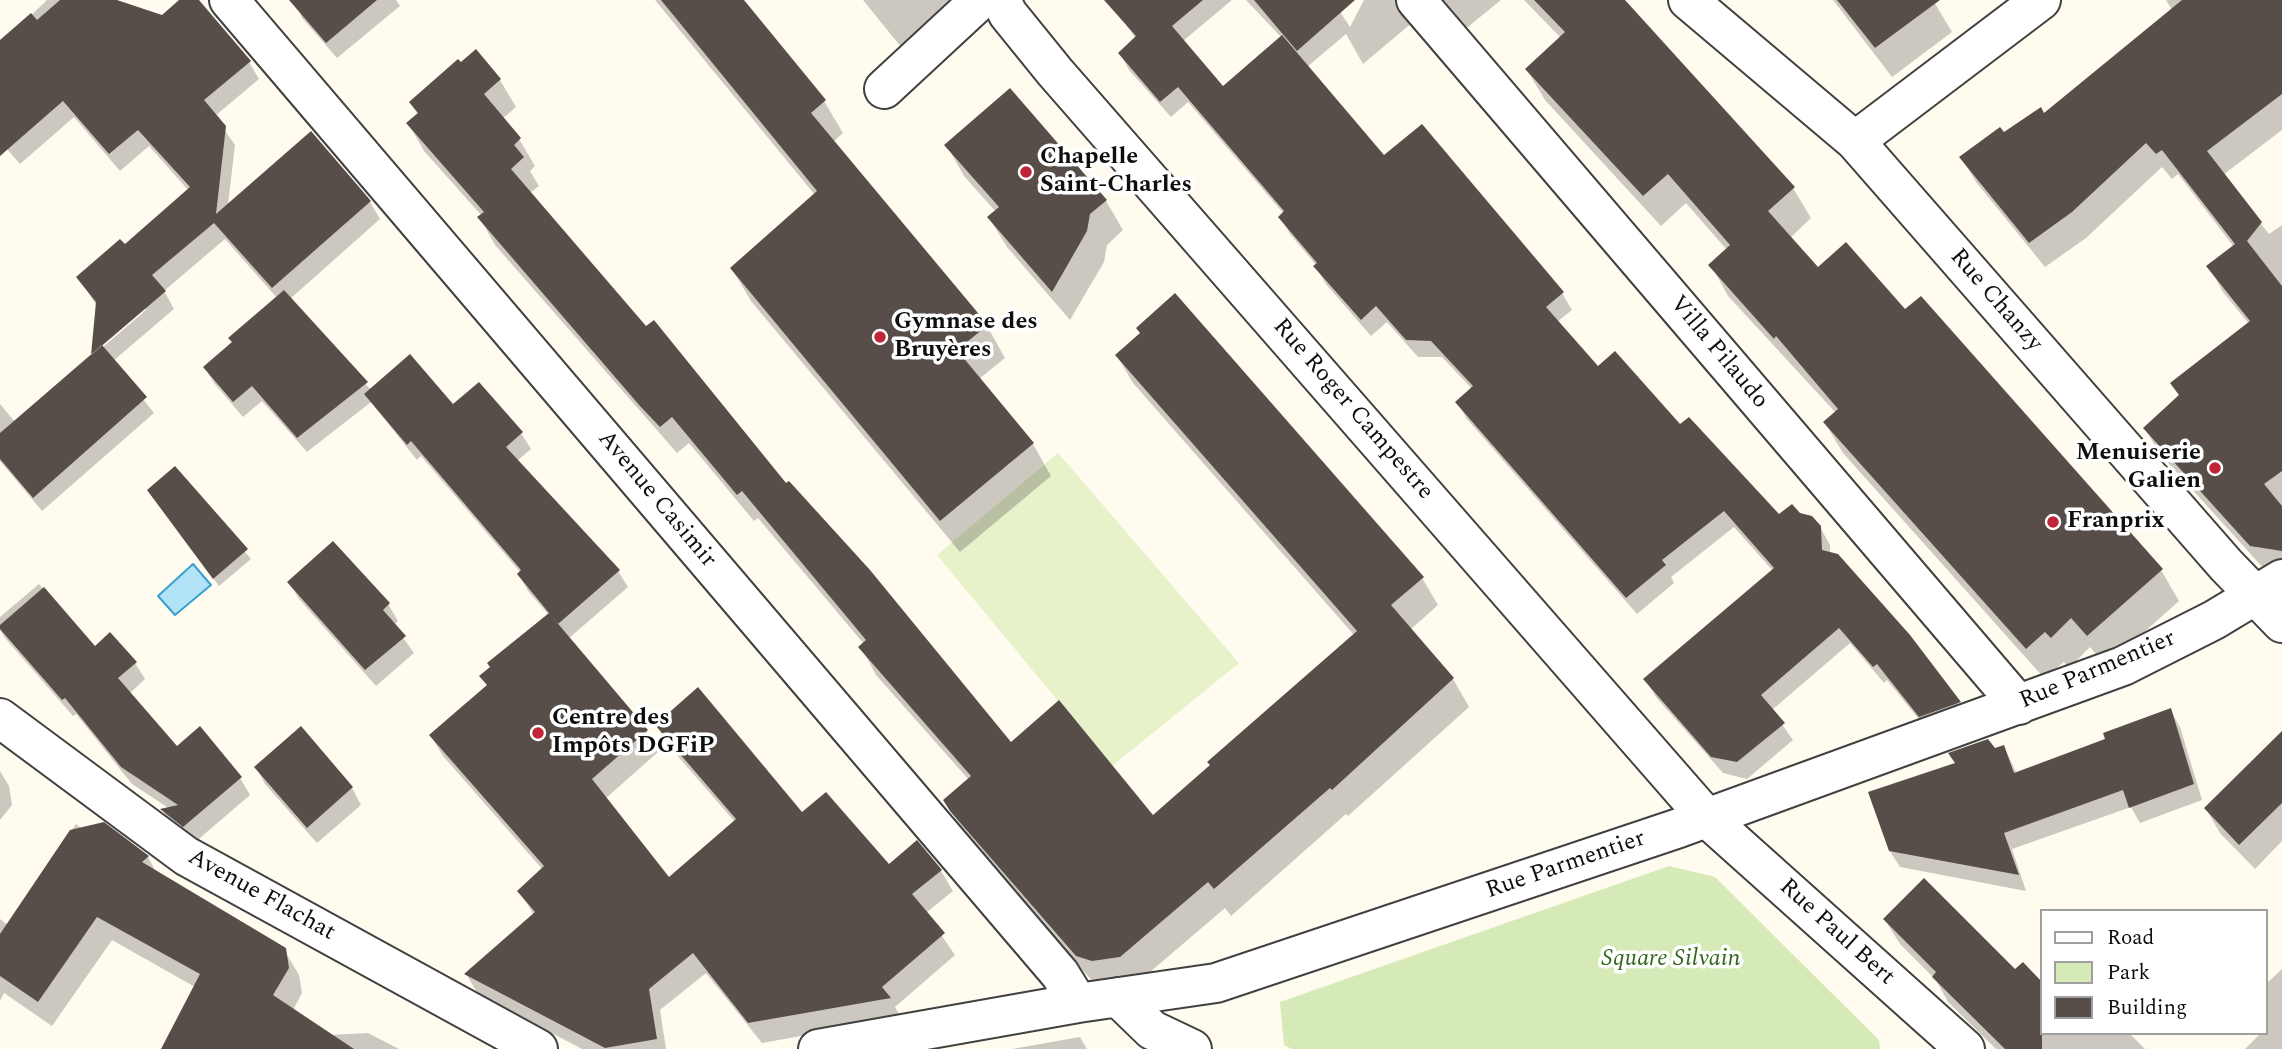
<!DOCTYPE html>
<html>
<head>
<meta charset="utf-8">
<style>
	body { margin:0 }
	#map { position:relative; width:2282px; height:1049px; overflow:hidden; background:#fffbef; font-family:Spectral,serif }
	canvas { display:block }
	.legend { position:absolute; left:2040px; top:909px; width:228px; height:126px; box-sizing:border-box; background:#fff; border:2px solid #9f9f9f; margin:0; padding:9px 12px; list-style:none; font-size:21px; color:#0e0e0e }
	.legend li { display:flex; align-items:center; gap:14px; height:35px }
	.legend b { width:35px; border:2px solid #9f9f9f }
</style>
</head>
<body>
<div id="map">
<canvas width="2282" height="1049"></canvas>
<ul class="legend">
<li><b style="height:9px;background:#fff"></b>Road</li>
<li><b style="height:19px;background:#d6eab8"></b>Park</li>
<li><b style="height:19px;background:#574e4a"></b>Building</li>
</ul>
</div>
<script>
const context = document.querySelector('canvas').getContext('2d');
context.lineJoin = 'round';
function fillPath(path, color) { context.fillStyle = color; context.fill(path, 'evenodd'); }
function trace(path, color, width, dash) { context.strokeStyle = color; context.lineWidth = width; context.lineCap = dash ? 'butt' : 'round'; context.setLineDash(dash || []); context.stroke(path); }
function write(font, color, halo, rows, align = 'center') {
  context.font = font + ' Spectral,serif'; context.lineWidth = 7; context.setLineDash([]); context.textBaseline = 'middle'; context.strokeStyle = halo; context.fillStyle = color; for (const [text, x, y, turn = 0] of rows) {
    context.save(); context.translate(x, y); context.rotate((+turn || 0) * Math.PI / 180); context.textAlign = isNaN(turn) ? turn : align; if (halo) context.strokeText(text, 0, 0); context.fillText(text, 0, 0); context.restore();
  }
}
fillPath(new Path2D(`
	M1669 866 1715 877 1879 1040 1880 1049H1292L1284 1045 1280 1002Z`), '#d6eab8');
fillPath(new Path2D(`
	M1058 453 1239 663 1112 766 937 555Z`), '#e7f1ca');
const water = new Path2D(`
	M193 564 211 585 175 615 158 596Z`);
fillPath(water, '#b3e3f7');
trace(water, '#39a0cf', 2);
fillPath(new Path2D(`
	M47 0H111L163 17 182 0H197L249 62 259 79 215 116 235 145 228 205 370 202 380 219 290 299 371 390 453 407 521 433 531 449 517 461 618 571 628 587 568 639 646 731 658 752 605 799 669 879 735 822 669 746 657 725 888 867 941 871 953 891 926 913 955 955 895 1007 901 1018 762 1043 706 973 660 1010 666 1049H582L478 994 466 974 534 915 519 891 543 870 443 756 431 736 488 687 482 677 549 615 528 591 519 575 521 573 421 456 417 460 371 402 307 452 262 401 243 417 214 383 205 368 277 298 225 239 164 291 174 309 113 361 154 413 42 511 0 461V404L15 422 93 356 97 306 78 277 125 247 189 191 149 146 120 171 74 117 20 164 0 141V54L6 39ZM144 307 146 310 103 347V342Z
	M294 0H396L400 6 337 58 302 18Z
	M655 0H742L824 101 843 133 833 142 987 326 1005 358 979 379 1033 444 1051 476 960 552 751 301 732 269 815 195Z
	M863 0H949L962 24 914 63Z
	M1130 0H1232L1183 41 1222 88 1281 37 1246 0H1332L1350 27 1364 0H1501L1464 30 1438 1 1363 64 1346 34 1307 67 1384 158 1562 293 1572 310 1557 322 1598 368 1680 426 1779 517 1799 515 1820 527 1830 545V553L1909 636 1969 719 1930 733 1887 680 1884 683 1850 643 1772 710 1793 740 1747 779 1723 773 1655 696 1646 679 1773 571 1734 527 1671 577 1674 583 1637 614 1467 419 1457 402 1472 389 1442 357H1418L1387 322 1371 336 1325 283 1316 265 1290 234 1280 217 1284 214 1188 102 1171 117 1129 70 1120 53 1136 39 1117 12Z
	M1524 0H1621L1793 188 1811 218 1790 238 1818 270 1905 311 2161 570 2179 601 2106 666 2090 647 2069 668 2064 662 2044 678 1843 453 1825 423 1836 413 1728 296 1711 265 1727 250 1686 203 1661 226 1545 100 1527 70 1561 38Z
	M1833 0H1933L1952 32 1892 77Z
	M2166 0H2282V130L2223 175 2269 234 2282 225V573L2266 571 2160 454 2145 429 2249 324 2223 292 2209 267 2234 247 2178 174 2172 179 2162 167 2086 238 2045 267 1976 182 1961 157 2044 115 2172 10Z
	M476 51 500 80 516 107 502 119 519 139 535 166 530 171 539 186 530 193 1010 745 1153 818 1354 635 1133 383 1117 356 1422 578 1438 605 1410 630 1453 679 1469 707 1348 816 1346 814 1231 916 1225 908 1136 984 1094 983 968 839 945 801 969 780 876 675 861 647 864 644 758 518 754 521 689 443 677 453 495 245 480 218 482 216 424 151 408 123 418 115 411 103Z
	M947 146 1106 201 1123 230 1107 245 1104 262 1070 320 1007 247 989 218 996 212 964 176Z
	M175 468 251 559 219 586 154 498Z
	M289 582 388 604 398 621 394 625 414 653 376 686 299 599Z
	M39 584 94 648 135 663 145 679 129 694 177 749 240 778 250 795 194 843 172 826 163 811 170 809 132 784 76 714 73 716 5 638 0 630V617Z
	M2170 710 2180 727 2202 800 2140 823 2131 807 2012 849 2026 891 1900 867 1890 851 1994 750 2004 747 2017 774 2107 740Z
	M300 729 352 788 361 805 317 843 265 784 256 767Z
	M2282 733V841L2255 869 2220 833 2206 809Z
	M0 771 9 786 12 805 0 820Z
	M76 824 107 848 119 836 148 857 157 874 284 950 299 975 302 993 293 1010 330 1035 368 1033 399 1049H163L195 987 112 940 52 1026 4 993 0 1001V919L8 925Z
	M1885 920 2015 971 2022 964 2042 985V1033H2129L2145 1049H1996L1948 1002 1936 980 1900 944Z
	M2282 969V1049H2245L2261 1033H2266V984Z
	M1080 1037 1087 1049H1012Z`), '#0003');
fillPath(new Path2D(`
	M60 0H117L162 15 179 0H199L251 61 204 100 226 126 216 214 311 131 371 201 272 288 214 223 152 275 166 291 91 355 96 302 76 277 120 239 125 244 190 187 138 130 109 154 63 101 0 156V40L31 13 37 20Z
	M289 0H377L326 43Z
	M661 0H744L826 100 811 113 988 325 957 350 1034 443 940 521 730 268 817 191Z
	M1104 0H1203L1172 26 1223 86 1282 35 1384 155 1422 124 1564 292 1546 307 1598 366 1615 351 1680 424 1689 417 1779 514 1792 504 1800 513 1812 516 1821 526 1822 550 1838 554 1910 635 1961 702 1919 717 1877 664 1873 667 1839 628 1761 695 1785 723 1737 762 1711 757 1643 679 1774 568 1724 511 1662 560 1666 565 1626 598 1455 402 1473 386 1431 341 1406 340 1376 306 1361 320 1313 266 1317 263 1278 217 1284 211 1178 87 1160 102 1118 53 1136 36Z
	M1254 0H1355L1297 51Z
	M1534 0H1625L1795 187 1768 211 1818 267 1846 242 1905 309 1921 296 2163 569 2087 636 2071 618 2051 638 2045 632 2026 649 1823 422 1838 409 1776 336 1774 339 1708 265 1730 245 1668 174 1643 196 1525 69 1565 32Z
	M1837 0H1940L1875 48Z
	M2182 0H2282V94L2207 151 2262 222 2247 241 2282 286V471L2264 484 2282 506V551L2250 546 2143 428 2179 395 2170 383 2250 321 2206 266 2235 244 2162 150 2156 154 2146 143 2072 212 2029 243 1959 157 2000 127 2004 132 2041 107 2044 113Z
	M476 49 501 79 484 94 521 138 514 145 524 157 511 169 646 326 654 320 786 483 789 481 870 570 1011 742 1059 700 1153 815 1210 765 1207 762 1357 631 1115 355 1140 333 1136 328 1175 293 1424 577 1391 605 1454 678 1332 790 1330 788 1214 889 1208 882 1120 957 1092 961 1076 956 950 811 943 800 971 776 858 647 866 640 742 491 737 495 672 417 660 427 640 406 477 217 484 212 406 123 418 113 409 102 458 59 461 62Z
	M1010 88 1107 200 1090 214 1087 231 1052 292 987 217 999 207 944 145Z
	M284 290 368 382 297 438 252 386 233 402 203 367 232 342 228 338Z
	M102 345 147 397 33 498 0 459V433Z
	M410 354 453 404 479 382 523 432 506 447 620 570 558 624 517 574 521 570 411 441 407 445 364 394Z
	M175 466 248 549 213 579 147 490Z
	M333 541 390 603 383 610 406 636 365 670 287 582Z
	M44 587 95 646 110 632 137 662 118 678 177 746 200 726 242 777 183 827 160 809 178 805 121 767 65 698 62 700 0 629V625Z
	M549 613 648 730 592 779 669 877 736 819 655 725 698 687 802 812 826 792 889 864 917 840 942 870 912 894 945 933 882 987 891 998 748 1023 693 953 649 989 657 1039 605 1048 464 974 535 912 517 891 544 866 429 735 487 685 479 676 490 667 487 663Z
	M2171 708 2194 784 2129 808 2123 790 2004 833 2019 875 1889 851 1868 792 1955 763 1948 753 1988 739 1995 748 2004 745 2014 773 2105 739 2103 733Z
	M301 726 353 787 307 828 254 767Z
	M2282 731V803L2239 845 2204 808Z
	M104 822 149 856 142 862 286 948 289 968 273 995 354 1049H161L200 974 97 917 38 1002 0 976V934L70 830Z
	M1924 878 2015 969 2023 962 2042 982V1049H2005L1932 977 1936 972 1883 919Z`), '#574e4a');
const minor = new Path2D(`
	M229 0 1060 974 1078 1003
	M1001 0 1008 14 1055 72 1707 818 1965 1049
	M1416 0 2019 705
	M1688 0 1855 141 2226 565 2282 623
	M884 89 980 0
	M1855 141 2041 0
	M0 718 186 856 538 1049
	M1118 997 1152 1030 1192 1049
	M818 1049 1078 1003 1216 983 1679 828 2123 666 2214 620 2282 579`);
trace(minor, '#414141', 42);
trace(minor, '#fff', 38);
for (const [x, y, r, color] of [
	[1026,172,7,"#c02439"],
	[880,337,7,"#c02439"],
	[2215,468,7,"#c02439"],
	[2053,522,7,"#c02439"],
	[538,733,7,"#c02439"]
]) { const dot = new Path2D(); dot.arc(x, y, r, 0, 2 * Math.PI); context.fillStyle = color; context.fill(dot); trace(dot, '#fff', 2.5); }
write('bold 24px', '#0e0e0e', '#fff', [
	["Chapelle",1040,158],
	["Saint-Charles",1040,186],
	["Gymnase des",894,323],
	["Bruyères",894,351],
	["Menuiserie",2201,454,"right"],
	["Galien",2201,482,"right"],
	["Franprix",2067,522],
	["Centre des",552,719],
	["Impôts DGFiP",552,747]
], 'left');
write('24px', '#0e0e0e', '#fff', [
	["Rue Chanzy",1995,301,49],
	["Villa Pilaudo",1718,353,50],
	["Rue Roger Campestre",1352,410,49],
	["Avenue Casimir",656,500,50],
	["Rue Parmentier",2098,671,-23],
	["Rue Parmentier",1566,866,-19],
	["Avenue Flachat",261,896,29],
	["Rue Paul Bert",1836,933,42]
]);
write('italic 24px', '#33671d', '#fff', [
	["Square Silvain",1671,960]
]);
</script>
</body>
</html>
